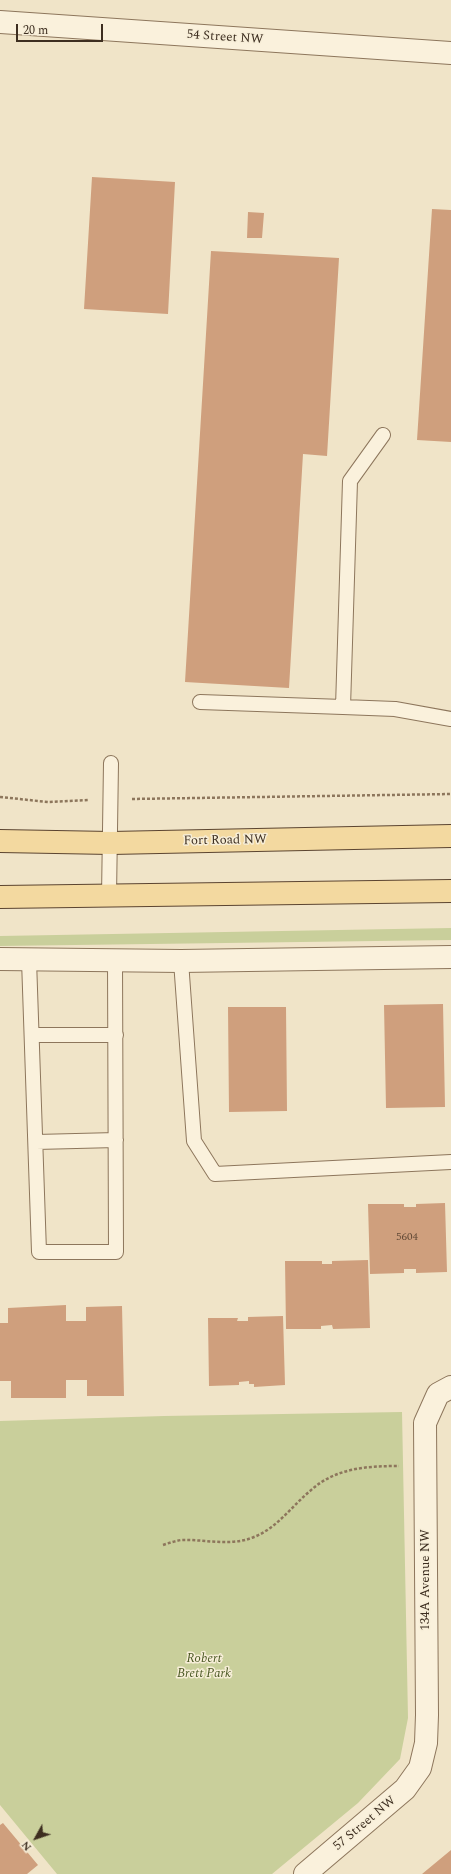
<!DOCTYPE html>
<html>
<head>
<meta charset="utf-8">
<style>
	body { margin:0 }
	#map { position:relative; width:451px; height:1874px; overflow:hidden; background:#f0e4c8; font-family:Spectral,serif }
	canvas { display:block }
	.north { position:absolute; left:16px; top:1818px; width:40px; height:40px; -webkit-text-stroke:3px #f7eed8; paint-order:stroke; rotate:230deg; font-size:11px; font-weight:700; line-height:16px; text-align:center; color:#3d2e20 }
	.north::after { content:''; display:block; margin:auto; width:14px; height:18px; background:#3d2e20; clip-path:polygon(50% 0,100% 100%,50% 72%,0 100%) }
	.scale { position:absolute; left:16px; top:24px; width:87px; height:18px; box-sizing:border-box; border:2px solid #3d2e20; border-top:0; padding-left:5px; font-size:12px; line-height:14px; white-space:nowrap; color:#3d2e20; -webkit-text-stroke:3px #f7eed8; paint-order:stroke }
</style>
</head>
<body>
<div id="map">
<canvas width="451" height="1874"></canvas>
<div class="north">N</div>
<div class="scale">20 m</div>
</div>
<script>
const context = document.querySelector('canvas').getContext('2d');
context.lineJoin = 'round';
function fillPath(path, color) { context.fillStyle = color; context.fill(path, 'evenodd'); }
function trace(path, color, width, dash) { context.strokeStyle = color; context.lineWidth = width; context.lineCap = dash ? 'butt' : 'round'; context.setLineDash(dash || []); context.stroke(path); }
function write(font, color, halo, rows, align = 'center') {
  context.font = font + ' Spectral,serif'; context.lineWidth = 3; context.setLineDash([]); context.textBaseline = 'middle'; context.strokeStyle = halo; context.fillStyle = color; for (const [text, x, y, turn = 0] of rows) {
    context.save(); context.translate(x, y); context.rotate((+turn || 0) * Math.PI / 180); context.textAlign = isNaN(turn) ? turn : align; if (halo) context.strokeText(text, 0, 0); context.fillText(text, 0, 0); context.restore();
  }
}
fillPath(new Path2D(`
	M451 928V940L0 946V936Z
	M402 1412 408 1718 400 1759 358 1803 272 1874H57L0 1805V1421L164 1416Z`), '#c9cf9b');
fillPath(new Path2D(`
	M92 177 175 182 168 314 84 309Z
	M432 209 451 210V442L417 440Z
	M248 212 264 213 262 238H247Z
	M211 251 339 258 327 456 303 454 289 688 185 682Z
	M443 1004 445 1107 386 1108 384 1005Z
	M228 1007H286L287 1111 229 1112Z
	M445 1203 447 1272 416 1273V1269H404V1273L370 1274 368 1204H404V1207H416V1204Z
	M368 1260 370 1328 333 1329 332 1325 321 1326V1329H286L285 1261H322V1264H332V1261Z
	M66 1305V1321H86V1307L122 1306 124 1396H87V1380H66V1398H11V1381H0V1323H8V1308Z
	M283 1316 285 1385 254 1387V1384H249V1381L239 1382V1385L209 1386 208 1318H238L237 1321H248V1317Z
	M3 1823 38 1865 27 1874H0V1825Z
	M451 1850V1874H422Z`), '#cf9f7d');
const lane = new Path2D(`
	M383 435 350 481 343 707 395 709 451 719
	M200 702 343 707
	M109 896 111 763
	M29 960 39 1252H116L115 960
	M181 961 194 1141 215 1174 451 1162
	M32 1035H116
	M36 1142 116 1140`);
const street = new Path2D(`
	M0 22 451 53
	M0 959 181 961 451 957
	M305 1874 405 1789 420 1768 426 1743 427 1715 425 1423 438 1394 451 1387`);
const primary = new Path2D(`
	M0 841 111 843 451 836
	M0 897 451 891`);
trace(lane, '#8d765c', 16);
trace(street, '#8d765c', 24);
trace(primary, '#5b4430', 24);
trace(new Path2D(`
	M0 797 48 802 89 800
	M132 799 451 794
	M163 1545C169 1543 175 1541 181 1540 205 1539 230 1547 254 1537 277 1528 291 1507 310 1491 335 1468 366 1466 399 1466`), '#8d765c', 2.5, [3, 2]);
trace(lane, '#faf1dc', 14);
trace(street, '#faf1dc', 22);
trace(primary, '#f3d9a0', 22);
write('11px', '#624a37', null, [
	["5604",407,1238]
]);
write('13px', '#3d2e20', '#f7eed8', [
	["54 Street NW",225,38,4],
	["Fort Road NW",225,841,-1],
	["134A Avenue NW",426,1580,-90],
	["57 Street NW",365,1824,-40]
]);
write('italic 13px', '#4d5a26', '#f7eed8', [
	["Robert",204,1659],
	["Brett Park",204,1674]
]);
</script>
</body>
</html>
